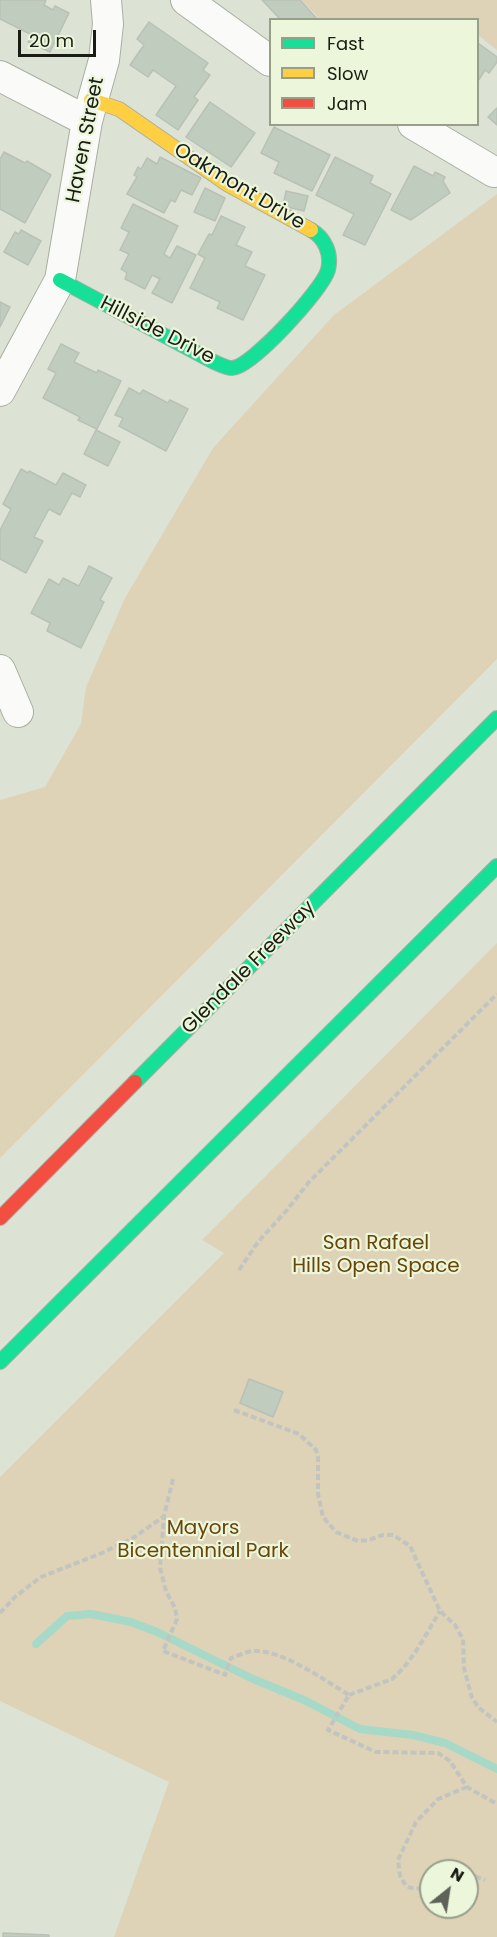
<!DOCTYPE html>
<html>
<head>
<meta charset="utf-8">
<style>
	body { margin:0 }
	#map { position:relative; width:497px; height:1937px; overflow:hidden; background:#dde3d4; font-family:Poppins,sans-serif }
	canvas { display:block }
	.legend { position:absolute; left:269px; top:18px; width:210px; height:108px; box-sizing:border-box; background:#ebf6db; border:2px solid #979f8b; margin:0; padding:8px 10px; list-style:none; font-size:18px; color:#191d13 }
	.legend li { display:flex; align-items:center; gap:12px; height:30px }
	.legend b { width:30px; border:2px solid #979f8b }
	.north { position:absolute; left:419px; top:1859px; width:60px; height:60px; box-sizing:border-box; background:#ebf6db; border:2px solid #979f8b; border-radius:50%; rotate:30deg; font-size:16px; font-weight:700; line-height:24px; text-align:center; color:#191d13 }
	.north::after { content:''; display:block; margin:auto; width:21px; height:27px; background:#5e6257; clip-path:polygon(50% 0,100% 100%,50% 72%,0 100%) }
	.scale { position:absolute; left:18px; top:30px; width:78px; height:27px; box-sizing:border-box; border:3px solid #191d13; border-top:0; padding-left:8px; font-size:18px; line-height:21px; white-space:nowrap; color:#191d13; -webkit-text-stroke:4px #ebf6db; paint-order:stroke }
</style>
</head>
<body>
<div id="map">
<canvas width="497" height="1937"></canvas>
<ul class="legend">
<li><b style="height:8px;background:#16e098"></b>Fast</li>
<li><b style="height:8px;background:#ffcf43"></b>Slow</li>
<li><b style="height:8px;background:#f24e42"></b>Jam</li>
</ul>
<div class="north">N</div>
<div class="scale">20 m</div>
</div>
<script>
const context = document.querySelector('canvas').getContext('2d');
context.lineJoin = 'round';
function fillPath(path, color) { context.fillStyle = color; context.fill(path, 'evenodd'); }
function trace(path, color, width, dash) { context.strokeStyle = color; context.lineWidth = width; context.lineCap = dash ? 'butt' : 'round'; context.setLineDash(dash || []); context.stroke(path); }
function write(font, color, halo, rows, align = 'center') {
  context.font = font + ' Poppins,sans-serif'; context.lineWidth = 4.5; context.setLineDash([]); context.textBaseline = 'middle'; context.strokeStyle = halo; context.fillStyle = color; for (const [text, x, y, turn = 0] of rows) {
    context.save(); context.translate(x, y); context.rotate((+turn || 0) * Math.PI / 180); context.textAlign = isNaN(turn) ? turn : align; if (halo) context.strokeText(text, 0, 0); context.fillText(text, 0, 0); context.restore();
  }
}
fillPath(new Path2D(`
	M301 0H497V50L478 35V20L320 19Z
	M497 194V659L0 1158V800L45 787 81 724 86 687 125 598 213 448 334 315Z
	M497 943V1937H114L169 1782 0 1701V1477L224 1253 202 1240ZM431 1871H467V1907H431Z`), '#ded2b7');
trace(new Path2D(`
	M36 1644 67 1616 91 1614 131 1622 157 1632 253 1679 304 1700 360 1729 413 1735 445 1743 497 1769`), '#a6d9c7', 8);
const building = new Path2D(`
	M0 0H46L44 5 53 10 55 6 69 13 50 52 28 42 32 35 0 19Z
	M262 0H300L318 20H281Z
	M149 22 208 63 203 70 210 75 194 97 198 100 178 130 156 115 176 86 153 70 148 77 130 65 144 45 137 39Z
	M478 43 497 57V62L489 73 485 70 478 81Z
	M210 102 255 133 231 167 186 137Z
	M497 108V125L488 117Z
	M274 127 330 155 312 191 274 173 279 162 261 153Z
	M4 152 25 163 27 161 51 175 25 223 0 209V159Z
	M160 157 201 178 192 195 181 190 175 202 171 200 164 213 127 194 137 177 134 175 138 167 141 169 147 158 157 164Z
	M335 157 373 176 370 183 391 194 365 245 343 235 354 214 316 195Z
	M414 166 433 176 435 172 445 177 443 181 450 193 411 220 391 210Z
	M205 188 225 198 215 221 194 212Z
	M286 191 308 196 304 211 283 206Z
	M133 204 178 226 164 254 170 258 177 246 196 255 172 303 152 293 160 279 152 275 145 289 125 279 127 273 121 269 129 254 120 250 129 232 121 228Z
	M221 216 245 227 236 245 252 252 245 266 265 275 243 320 217 308 220 302 190 288 205 258 198 254 209 234 212 235Z
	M21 230 41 241 28 265 4 252 15 232 19 234Z
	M0 302 10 307 0 327Z
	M61 344 79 353 74 362 97 373 98 370 121 381 97 429 78 420 80 417 43 398 56 373 48 369Z
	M129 388 140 394 143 390 168 403 170 400 188 409 166 451 119 426 123 418 115 415Z
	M96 430 120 442 108 466 84 454Z
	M21 469 28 473 29 471 56 485 63 473 86 485 80 497 72 493 60 515 49 509 34 537 43 541 26 573 0 559V530L11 509 3 504Z
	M89 566 112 578 100 600 104 602 81 648 47 631 50 623 31 613 49 579 59 585 63 578 79 586Z
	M249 1379 283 1392 273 1417 240 1403Z
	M3 1933 49 1935V1937H3Z`);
fillPath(building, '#c0ccbd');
trace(building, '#b9c1b6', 1.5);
const street = new Path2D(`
	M186 0 270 61
	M0 76 87 121
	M413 124 494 172
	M0 391 60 280 87 121 104 60 108 24 106 0
	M0 670 18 712`);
const fast = new Path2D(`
	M60 280 214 362C219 364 226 368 232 368 251 368 323 289 328 270 332 254 325 238 311 230
	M135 1082 497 718
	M0 1362 497 866`);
const slow = new Path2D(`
	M91 100 119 109 227 184 311 230`);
const jam = new Path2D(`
	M0 1218 135 1082`);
trace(street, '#a9aea2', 32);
trace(fast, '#a9aea2', 16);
trace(slow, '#a9aea2', 16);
trace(jam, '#a9aea2', 16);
trace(new Path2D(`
	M239 1270 258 1242 287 1210 309 1182 497 994
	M234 1410 299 1434 316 1450 318 1457V1494L323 1517 336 1532 358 1541 369 1540 383 1535H393L410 1546 440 1611 455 1625 463 1639 464 1668 472 1698 479 1708 497 1722
	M173 1479 164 1516 160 1568 166 1591 175 1608 177 1619 163 1651 225 1675 231 1658C238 1656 247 1651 254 1651 281 1649 326 1681 349 1695L328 1730 376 1752 438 1753 450 1761 467 1787 497 1804
	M0 1613 16 1596 41 1577 102 1553 133 1538 163 1517
	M349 1695 392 1679C413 1661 426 1634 440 1611
	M450 1871H459
	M467 1873 485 1880
	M431 1885C421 1889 415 1890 406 1886L400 1876 398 1860 416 1822 438 1799 467 1787`), '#c2c4c0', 4, [6, 3]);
trace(street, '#fafbf9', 30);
trace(fast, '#16e098', 14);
trace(slow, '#ffcf43', 14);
trace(jam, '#f24e42', 14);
write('20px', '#191d13', '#ebf6db', [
	["Haven Street",86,140,-79],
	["Oakmont Drive",239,187,31],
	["Hillside Drive",157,331,27],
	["Glendale Freeway",249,968,-45]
]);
write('20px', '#694608', '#ebf6db', [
	["San Rafael",376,1244],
	["Hills Open Space",376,1267],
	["Mayors",203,1529],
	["Bicentennial Park",203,1552]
]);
</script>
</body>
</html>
